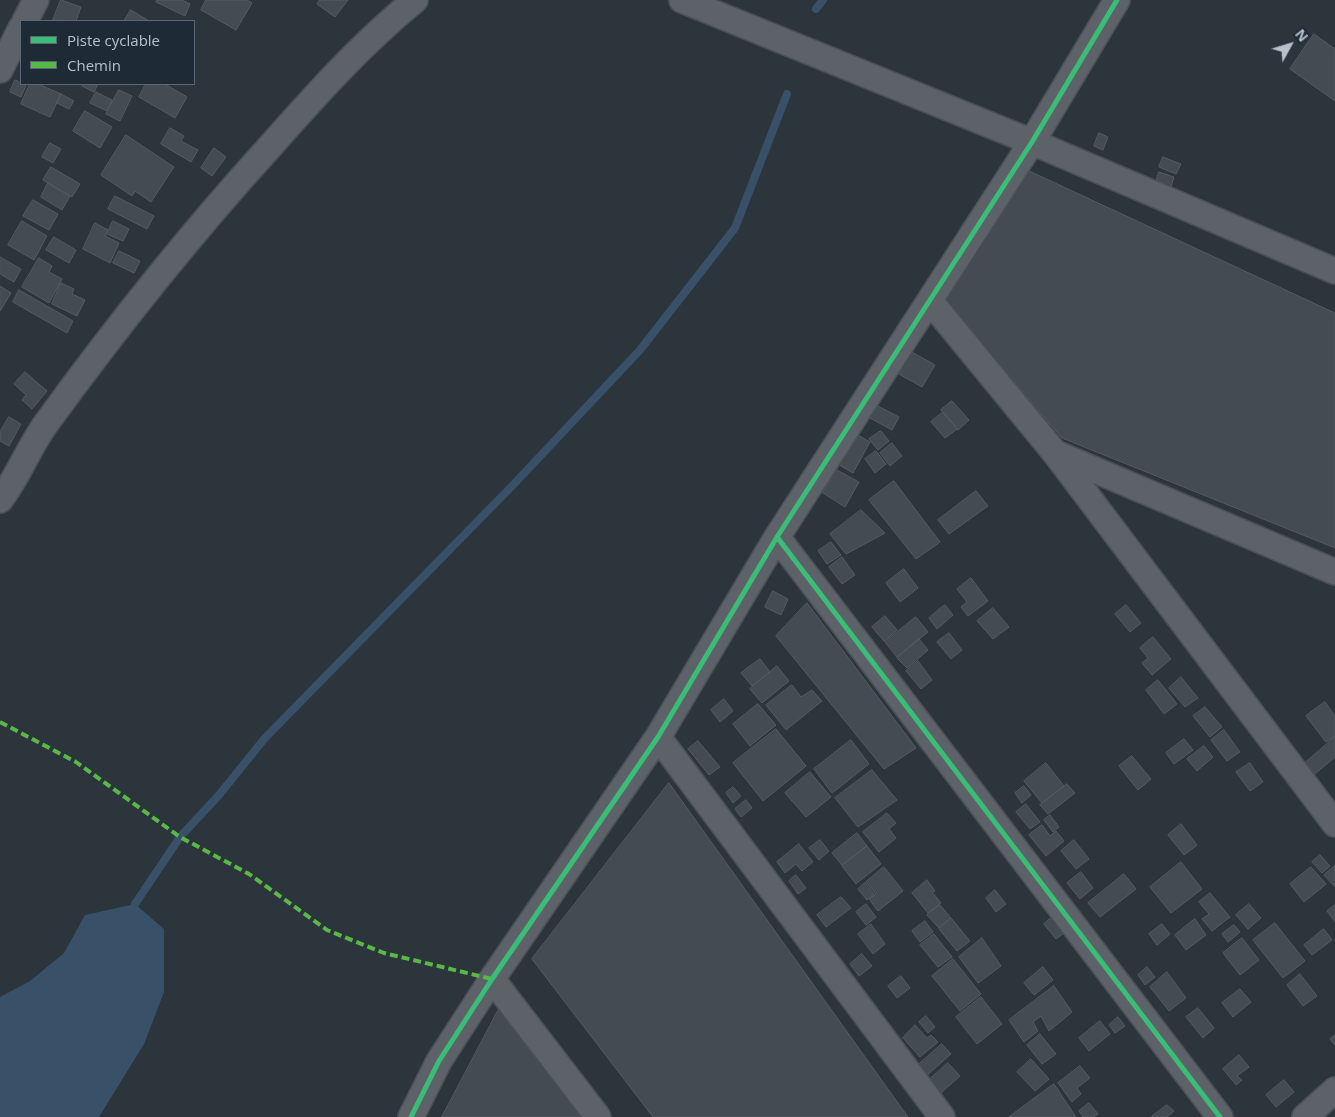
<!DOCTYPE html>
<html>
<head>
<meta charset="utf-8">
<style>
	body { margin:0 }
	#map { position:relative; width:1335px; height:1117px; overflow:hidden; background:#2c343c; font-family:"Open Sans",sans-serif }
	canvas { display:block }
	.legend { position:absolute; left:20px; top:20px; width:175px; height:65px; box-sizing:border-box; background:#1e2b37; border:1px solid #5b6773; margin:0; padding:6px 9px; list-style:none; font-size:15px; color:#b7c1cc }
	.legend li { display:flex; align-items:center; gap:10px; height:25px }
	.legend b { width:25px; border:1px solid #5b6773 }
	.north { position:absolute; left:1265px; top:20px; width:50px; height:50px; -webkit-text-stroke:4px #1e2b37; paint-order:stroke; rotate:51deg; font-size:14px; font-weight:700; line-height:20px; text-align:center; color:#b7c1cc }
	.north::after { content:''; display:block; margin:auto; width:18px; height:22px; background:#b7c1cc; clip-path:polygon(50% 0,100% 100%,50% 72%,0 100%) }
</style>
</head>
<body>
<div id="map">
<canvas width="1335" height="1117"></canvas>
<ul class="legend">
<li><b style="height:6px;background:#3abd76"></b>Piste cyclable</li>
<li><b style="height:6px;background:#58b947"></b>Chemin</li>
</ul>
<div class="north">N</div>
</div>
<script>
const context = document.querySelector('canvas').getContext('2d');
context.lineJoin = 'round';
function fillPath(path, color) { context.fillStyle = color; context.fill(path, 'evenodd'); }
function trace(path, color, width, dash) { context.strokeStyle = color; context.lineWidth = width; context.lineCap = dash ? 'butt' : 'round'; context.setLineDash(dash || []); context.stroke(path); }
fillPath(new Path2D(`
	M135 904 164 929V992L144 1044 99 1117H0V997L30 981 64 953 85 915Z`), '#395168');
trace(new Path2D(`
	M816 9 823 0
	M133 913 135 904 180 837 219 795 265 738 514 484 640 350 735 228 787 94`), '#395168', 8);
const building = new Path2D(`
	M61 0 81 7 76 21 53 20Z
	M157 0H182L190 4 185 16 156 2Z
	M206 0H247L252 3 236 30 201 10Z
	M320 0H348L335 17 317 4Z
	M131 10 149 21H124Z
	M1314 34 1335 49V101L1290 69Z
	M15 80 26 85 21 97 10 92Z
	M30 84H38L61 94 50 117 21 104Z
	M83 84H98L94 92 82 86Z
	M146 84H165L187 97 175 118 139 97Z
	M119 90 132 96 120 121 106 114Z
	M96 92 112 100 107 111 90 103Z
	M61 94 74 101 69 109 57 103Z
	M85 111 112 127 100 148 73 131Z
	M170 128 184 136 181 141 198 150 191 162 161 144Z
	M1099 133 1108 137 1103 150 1094 146Z
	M126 135 174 167 151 202 135 191 132 196 101 175Z
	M50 143 61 149 53 163 42 157Z
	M214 148 226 157 212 176 201 168Z
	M1163 157 1181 164 1176 174 1159 167Z
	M51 167 80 184 72 197 43 180Z
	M1027 170 1335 313V548L1062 438 945 301Z
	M1159 172 1174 177 1170 190 1155 185Z
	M48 183 70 196 62 210 41 197Z
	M115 196 154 216 147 229 108 209Z
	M33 200 58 214 49 230 23 216Z
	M22 221 47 236 34 260 8 245Z
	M113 221 129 229 123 241 107 234Z
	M95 223 108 230 105 236 119 243 110 263 83 249Z
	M54 237 76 250 69 263 46 250Z
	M119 251 140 261 134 273 113 263Z
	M0 257 21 269 14 282 0 274Z
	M39 258 52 266 49 272 62 279 49 303 22 287Z
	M61 283 74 289 72 294 85 300 77 316 52 304Z
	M0 286 11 293 0 311Z
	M19 290 73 321 67 333 13 302Z
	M910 351 935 365 922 387 897 373Z
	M25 372 47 391 32 409 22 400 26 395 14 384Z
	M952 401 969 420 958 430 941 410Z
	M876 405 899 417 892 430 870 418Z
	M943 412 957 429 945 438 931 422Z
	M9 417 21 424 9 446 0 441V432Z
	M851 431 870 442 853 473 834 462Z
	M881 431 889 441 878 450 869 439Z
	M892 443 902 456 890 466 880 453Z
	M876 451 886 464 875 473 865 459Z
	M837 470 859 482 845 507 823 493Z
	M894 481 940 542 916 559 869 500Z
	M976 491 988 506 949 534 938 520Z
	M861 510 885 533 846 554 830 534Z
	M831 542 841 555 827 564 818 551Z
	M842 557 855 575 842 584 829 567Z
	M904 569 918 588 900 602 886 583Z
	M971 578 988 601 968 616 961 607 967 602 957 589Z
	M773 591 788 599 781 615 765 607Z
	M807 603 916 748 884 769 776 636Z
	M945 605 953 615 937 629 929 618Z
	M1126 605 1141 623 1130 632 1115 614Z
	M993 608 1009 627 993 639 977 621Z
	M885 616 897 630 884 641 872 627Z
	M916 617 928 632 897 657 885 642Z
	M949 633 962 650 951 659 937 642Z
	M1153 637 1171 659 1152 675 1142 663 1148 658 1140 648Z
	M919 639 928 650 907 668 897 658Z
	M760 659 770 672 752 686 741 673Z
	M918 661 932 680 921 689 906 671Z
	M777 666 789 681 762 703 750 689Z
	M1181 677 1198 698 1185 707 1169 688Z
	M1158 680 1177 704 1164 714 1146 690Z
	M792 685 801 697 812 690 822 701 786 730 766 705Z
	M724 699 733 711 720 722 711 710Z
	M1325 702 1335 716V736L1326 742 1306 716Z
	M758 704 776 725 750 746 733 724Z
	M1205 707 1222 727 1210 737 1193 716Z
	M776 729 806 766 763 801 733 763Z
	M1224 730 1240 752 1227 761 1211 740Z
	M1335 737V757L1315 774 1305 763Z
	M1184 739 1193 750 1174 764 1166 753Z
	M851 740 869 764 832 793 814 769Z
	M698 741 720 767 709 775 688 749Z
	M1204 746 1213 757 1197 771 1187 759Z
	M1132 756 1151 779 1138 790 1119 766Z
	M1046 763 1064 786 1042 803 1024 781Z
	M1250 763 1263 782 1250 791 1236 772Z
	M872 770 897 800 858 827 835 798Z
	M810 772 831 797 806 817 785 793Z
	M669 783 908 1117H653L532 959Z
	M1067 784 1075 793 1048 814 1040 805Z
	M1024 786 1031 795 1022 803 1015 793Z
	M733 787 741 796 733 803 726 793Z
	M746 800 752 808 741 817 735 809Z
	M1026 804 1040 822 1030 829 1016 812Z
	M887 813 896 823 889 829 896 838 879 852 863 832Z
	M1050 815 1059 827 1053 832 1044 820Z
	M1181 824 1197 845 1184 855 1168 835Z
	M1042 825 1050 836 1056 831 1064 841 1046 856 1029 835Z
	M857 833 867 846 842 865 832 853Z
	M820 840 829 851 819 860 809 848Z
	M1074 840 1089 859 1076 869 1061 851Z
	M799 844 813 862 802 871 796 864 785 873 777 862Z
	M867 846 881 864 856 884 842 866Z
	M1320 855 1330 866 1322 873 1312 862Z
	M1181 862 1202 889 1171 913 1150 887Z
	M1335 866V887L1324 875Z
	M884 867 903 891 878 911 869 899 876 894 866 882Z
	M1311 867 1326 884 1304 902 1290 884Z
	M1081 872 1093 888 1080 899 1067 883Z
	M1124 874 1136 889 1100 917 1088 903Z
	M796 875 806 888 798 894 789 881Z
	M927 880 935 891 932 892 941 903 928 913 912 893Z
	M865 883 874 894 867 900 858 889Z
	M995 890 1006 904 996 912 986 898Z
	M1210 893 1230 917 1212 931 1202 919 1209 914 1199 902Z
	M841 897 851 908 826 927 817 915Z
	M866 904 876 917 866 925 856 912Z
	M1249 904 1261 918 1248 929 1236 915Z
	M940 905 951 918 939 928 927 915Z
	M1335 905V922L1327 911Z
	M1052 917 1064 933 1056 939 1044 924Z
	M951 918 970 941 957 951 939 929Z
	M1195 919 1206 935 1186 950 1175 935Z
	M925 921 933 932 920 942 912 931Z
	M1275 923 1305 961 1283 978 1253 940Z
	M871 924 885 944 873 954 858 934Z
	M1162 924 1170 934 1157 945 1149 934Z
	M1234 925 1240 932 1228 942 1222 934Z
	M1324 929 1332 940 1312 955 1304 945Z
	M934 934 952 957 938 967 920 945Z
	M982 938 1001 966 978 983 959 957Z
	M1242 938 1259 960 1240 975 1223 953Z
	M862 954 872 966 859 976 850 964Z
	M953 959 981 994 960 1011 932 976Z
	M1043 967 1053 980 1034 995 1024 983Z
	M1147 967 1155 977 1145 985 1138 975Z
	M1167 972 1186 998 1169 1011 1150 987Z
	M1300 974 1317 996 1303 1006 1287 985Z
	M901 976 910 988 897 998 888 986Z
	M1054 986 1072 1012 1049 1031 1041 1016 1033 1022 1038 1031 1024 1042 1009 1020Z
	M1240 989 1251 1002 1233 1017 1222 1003Z
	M981 997 1002 1024 977 1044 956 1017Z
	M501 1005 588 1117H442Z
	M1198 1008 1214 1028 1203 1038 1186 1017Z
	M926 1016 935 1027 928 1033 919 1022Z
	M1118 1017 1125 1026 1115 1033 1109 1025Z
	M1100 1021 1110 1034 1089 1051 1079 1038Z
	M915 1025 927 1038 931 1035 938 1042 920 1057 903 1038Z
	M1040 1034 1056 1054 1042 1064 1027 1045Z
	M1335 1035V1045L1330 1039Z
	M942 1044 951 1054 925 1077 916 1067Z
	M1239 1055 1249 1067 1237 1076 1242 1080 1236 1085 1223 1069Z
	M1031 1059 1049 1079 1035 1091 1017 1072Z
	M948 1063 960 1076 933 1100 921 1087Z
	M1080 1066 1090 1078 1077 1088 1081 1094 1072 1102 1058 1083Z
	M1284 1080 1294 1092 1276 1107 1266 1095Z
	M1054 1084 1076 1117H1009Z
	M1089 1103 1098 1114 1094 1117H1083L1079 1111Z
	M1167 1105 1174 1111 1167 1117H1151Z`);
fillPath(building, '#444b52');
trace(building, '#545c63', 1);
const minor = new Path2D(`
	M682 0 1032 142 1335 271
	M25 21 36 0
	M0 70 21 28
	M930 301 1055 453 1335 824
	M1055 453 1335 572
	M0 500C18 477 28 449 45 425 114 330 187 238 266 151 313 98 360 45 415 0
	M777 537 1220 1117
	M658 737 942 1117
	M492 979 598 1117
	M411 1117 439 1061 492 979 658 737 777 537 1032 142 1117 0
	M1305 1117 1335 1090`);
trace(minor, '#4a5056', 28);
trace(minor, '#5d6269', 25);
trace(new Path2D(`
	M0 722 76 762 180 837 249 874 327 930 384 953 492 979`), '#58b947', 4, [8, 4]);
trace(new Path2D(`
	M777 537 1220 1117
	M411 1117 439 1061 492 979 658 737 777 537 1032 142 1117 0`), '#3abd76', 5);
</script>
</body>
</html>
